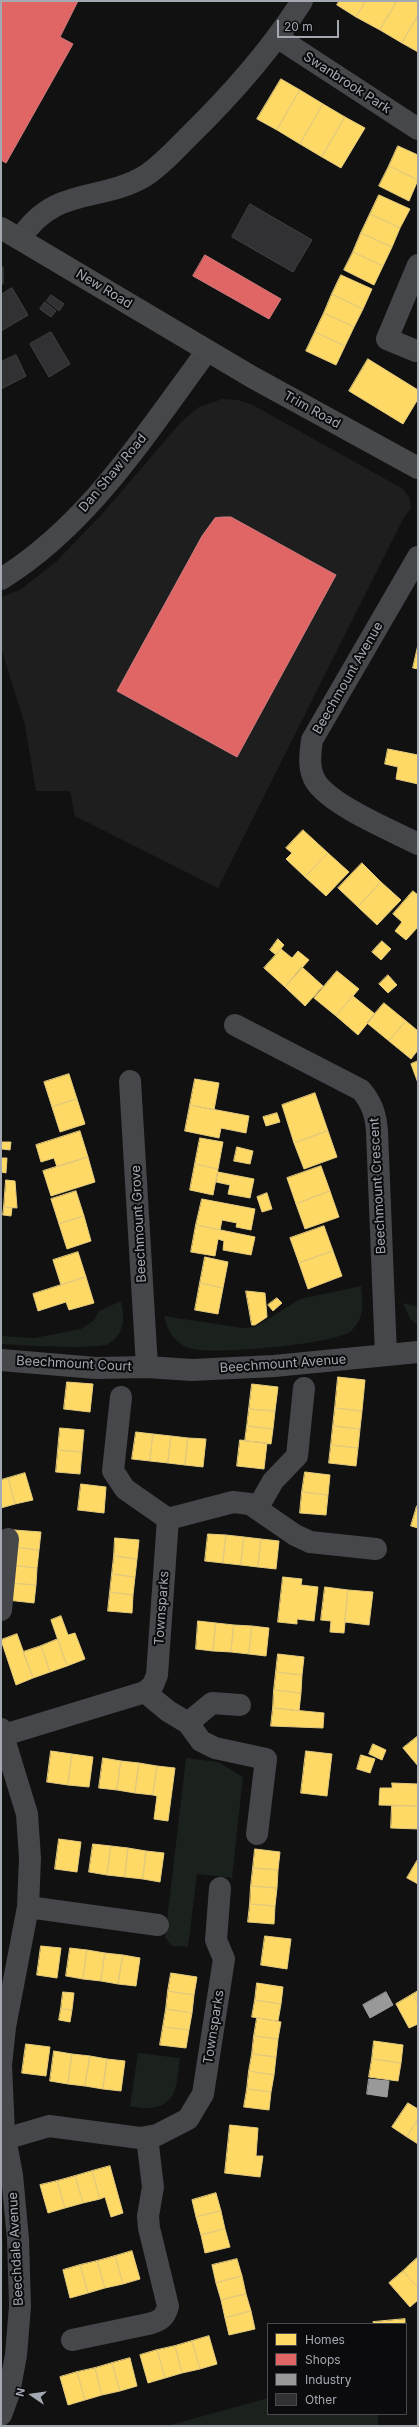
<!DOCTYPE html>
<html>
<head>
<meta charset="utf-8">
<style>
	body { margin:0 }
	#map { position:relative; width:419px; height:2427px; overflow:hidden; background:#111; font-family:Inter,sans-serif }
	canvas { display:block }
	.frame { position:absolute; inset:0; border:2px solid #a3a8b1; pointer-events:none }
	.legend { position:absolute; left:267px; top:2323px; width:140px; height:92px; box-sizing:border-box; background:#0b0b0d; border:1px solid #484a4f; margin:0; padding:5px 7px; list-style:none; font-size:12px; color:#a3a8b1 }
	.legend li { display:flex; align-items:center; gap:8px; height:20px }
	.legend b { width:20px; border:1px solid #484a4f }
	.north { position:absolute; left:12px; top:2375px; width:40px; height:40px; -webkit-text-stroke:3px #0b0b0d; paint-order:stroke; rotate:283deg; font-size:11px; font-weight:700; line-height:16px; text-align:center; color:#a3a8b1 }
	.north::after { content:''; display:block; margin:auto; width:14px; height:18px; background:#a3a8b1; clip-path:polygon(50% 0,100% 100%,50% 72%,0 100%) }
	.scale { position:absolute; left:277px; top:20px; width:62px; height:18px; box-sizing:border-box; border:2px solid #a3a8b1; border-top:0; padding-left:5px; font-size:12px; line-height:14px; white-space:nowrap; color:#a3a8b1; -webkit-text-stroke:3px #0b0b0d; paint-order:stroke }
</style>
</head>
<body>
<div id="map">
<canvas width="419" height="2427"></canvas>
<div class="frame"></div>
<ul class="legend">
<li><b style="height:11px;background:#ffd966"></b>Homes</li>
<li><b style="height:11px;background:#e06666"></b>Shops</li>
<li><b style="height:11px;background:#999"></b>Industry</li>
<li><b style="height:11px;background:#313133"></b>Other</li>
</ul>
<div class="north">N</div>
<div class="scale">20 m</div>
</div>
<script>
const context = document.querySelector('canvas').getContext('2d');
context.lineJoin = 'round';
function fillPath(path, color) { context.fillStyle = color; context.fill(path, 'evenodd'); }
function trace(path, color, width, dash) { context.strokeStyle = color; context.lineWidth = width; context.lineCap = dash ? 'butt' : 'round'; context.setLineDash(dash || []); context.stroke(path); }
function write(font, color, halo, rows, align = 'center') {
  context.font = font + ' Inter,sans-serif'; context.lineWidth = 4; context.setLineDash([]); context.textBaseline = 'middle'; context.strokeStyle = halo; context.fillStyle = color; for (const [text, x, y, turn = 0] of rows) {
    context.save(); context.translate(x, y); context.rotate((+turn || 0) * Math.PI / 180); context.textAlign = isNaN(turn) ? turn : align; if (halo) context.strokeText(text, 0, 0); context.fillText(text, 0, 0); context.restore();
  }
}
fillPath(new Path2D(`
	M222 399 238 400 253 405 403 489 409 497 411 508 403 519 218 888 75 816 70 791H36L25 725 1 648V597L20 590 57 561 103 513 181 422 199 407Z
	M1 2229 3 2246 1 2347Z`), '#1e1e1f');
fillPath(new Path2D(`
	M361 1286C363 1303 365 1318 351 1331 337 1344 207 1356 189 1348 174 1343 167 1330 164 1316L243 1328 255 1327 300 1299Z
	M121 1301C125 1317 125 1335 108 1344 96 1350 19 1345 1 1344V1336L34 1338 81 1329 94 1320 99 1311Z
	M403 1303 418 1307V1325L410 1319Z
	M186 1758 218 1762 243 1777 232 1878 197 1874 188 1947 172 1946 165 1937Z
	M138 2053 180 2058C178 2068 178 2083 174 2092 167 2110 145 2110 130 2106Z
	M268 2398V2414H378V2426H167Z`), '#1b211c');
const homes = new Path2D(`
	M339 1H366L356 17 337 5Z
	M366 1H397L380 30 356 17Z
	M397 1H418V15L402 43 380 30Z
	M418 15V52L402 43Z
	M281 79 300 90 277 130 257 119Z
	M300 90 323 104 300 144 277 130Z
	M323 104 345 117 322 157 300 144Z
	M345 117 365 128 341 168 322 157Z
	M398 146 418 155V180L389 166Z
	M389 166 418 180 409 201 379 186Z
	M379 195 410 209 400 228 370 214Z
	M370 214 400 228 392 247 361 233Z
	M361 233 392 247 383 266 353 252Z
	M353 252 383 266 374 285 344 270Z
	M341 275 372 289 363 309 332 294Z
	M332 294 363 309 354 327 324 313Z
	M324 313 354 327 345 346 315 332Z
	M315 332 345 346 336 365 306 351Z
	M368 359 418 390V399L403 424 349 391Z
	M418 645V669L413 668Z
	M388 749 418 755V784L396 779 398 767 385 764Z
	M303 830 328 853 305 877 286 859 292 853 286 848Z
	M328 853 349 872 326 896 305 877Z
	M362 863 381 882 358 907 338 888Z
	M381 882 401 900 377 925 358 907Z
	M413 891 418 895V927L406 940 395 931 402 922 393 914Z
	M278 939 284 945 276 955 270 950Z
	M382 941 391 949 381 960 372 952Z
	M281 949 292 958 298 951 309 960 285 987 264 968Z
	M302 967 323 986 305 1006 285 987Z
	M337 971 359 989 336 1016 314 998Z
	M388 975 397 985 388 993 379 984Z
	M353 996 375 1014 358 1035 336 1016Z
	M384 1003 406 1021 389 1041 367 1023Z
	M406 1021 418 1031V1050L411 1059 389 1041Z
	M418 1061V1083L411 1064Z
	M69 1074 77 1099 52 1107 44 1082Z
	M195 1079 219 1083 214 1110 190 1105Z
	M315 1093 328 1131 294 1143 282 1105Z
	M77 1099 85 1124 60 1132 52 1107Z
	M190 1105 249 1116 246 1133 221 1128 219 1138 185 1131Z
	M277 1113 280 1122 266 1126 263 1117Z
	M80 1131 88 1157 57 1167 54 1158 41 1162 36 1145Z
	M328 1131 337 1157 304 1169 294 1143Z
	M200 1138 223 1142 218 1169 195 1164Z
	M2 1142H11L10 1150 2 1149Z
	M237 1147 253 1151 250 1164 234 1161Z
	M88 1157 95 1182 51 1196 43 1171Z
	M1 1158H7L6 1173 1 1172Z
	M195 1164 218 1169 213 1195 190 1190Z
	M321 1166 330 1191 296 1204 287 1178Z
	M218 1172 254 1179 250 1198 228 1194 230 1185 216 1182Z
	M6 1180 15 1181 17 1208 4 1207Z
	M76 1191 84 1216 59 1224 51 1199Z
	M330 1191 339 1217 305 1229 296 1204Z
	M267 1193 272 1209 262 1212 257 1197Z
	M202 1199 255 1209 251 1230 236 1227 237 1223 222 1220 220 1230 196 1225Z
	M4 1207 12 1208 11 1216 3 1215Z
	M84 1216 91 1241 67 1249 59 1224Z
	M196 1225 255 1237 251 1255 223 1250 224 1241 218 1239 215 1256 191 1252Z
	M324 1226 333 1251 299 1263 290 1238Z
	M333 1251 342 1276 308 1289 299 1263Z
	M78 1252 86 1277 61 1285 53 1260Z
	M205 1257 228 1262 223 1288 200 1283Z
	M86 1277 94 1303 69 1310 66 1302 38 1311 33 1294Z
	M200 1283 223 1288 218 1314 195 1310Z
	M246 1291 265 1293 267 1317 255 1325H252Z
	M277 1298 282 1303 273 1311 268 1305Z
	M338 1377 365 1380 362 1411 335 1408Z
	M67 1382 93 1384 90 1412 64 1409Z
	M252 1384 278 1387 275 1411 249 1409Z
	M335 1408 362 1411 360 1429 333 1426Z
	M249 1409 275 1411 273 1429 247 1426Z
	M247 1426 273 1429 271 1444 245 1441Z
	M333 1426 360 1429 358 1448 331 1445Z
	M60 1428 84 1430 82 1452 58 1450Z
	M136 1432 153 1434 150 1461 132 1459Z
	M153 1434 171 1436 168 1463 150 1461Z
	M171 1436 188 1438 185 1465 168 1463Z
	M188 1438 206 1439 203 1467 185 1465Z
	M240 1440 267 1443 264 1469 237 1466Z
	M331 1445 358 1448 356 1466 329 1463Z
	M58 1450 82 1452 80 1474 56 1472Z
	M305 1472 330 1475 328 1495 302 1492Z
	M25 1473 33 1500 15 1504 8 1478Z
	M8 1478 15 1504 1 1508V1480Z
	M81 1484 106 1487 104 1513 78 1510Z
	M302 1492 328 1495 326 1515 300 1513Z
	M417 1506H418V1528L411 1526Z
	M14 1530 41 1532 39 1550 13 1547Z
	M208 1534 226 1535 223 1563 205 1561Z
	M226 1535 244 1537 241 1565 223 1563Z
	M244 1537 261 1539 258 1567 241 1565Z
	M115 1538 139 1540 137 1559 114 1556Z
	M261 1539 279 1541 276 1569 258 1567Z
	M13 1547 39 1550 37 1568 11 1565Z
	M114 1556 137 1559 135 1577 112 1574Z
	M11 1565 37 1568 36 1585 9 1583Z
	M112 1574 135 1577 133 1595 110 1592Z
	M283 1577 302 1579 301 1585 318 1587 314 1621 297 1619V1624L278 1622Z
	M9 1583 36 1585 34 1603 7 1600Z
	M325 1587 348 1590 344 1633 330 1632 331 1621 321 1620Z
	M348 1590 373 1592 369 1625 345 1622Z
	M110 1592 133 1595 132 1613 108 1611Z
	M61 1616 68 1635 75 1633 85 1659 67 1666 51 1620Z
	M198 1621 216 1623 213 1651 196 1649Z
	M216 1623 234 1625 231 1652 213 1651Z
	M234 1625 252 1626 249 1654 231 1652Z
	M252 1626 269 1628 266 1656 249 1654Z
	M17 1634 33 1678 16 1685 1 1640Z
	M58 1639 67 1666 50 1672 41 1646Z
	M41 1646 50 1672 33 1678 23 1652Z
	M278 1654 304 1657 302 1675 276 1672Z
	M276 1672 302 1675 301 1693 274 1690Z
	M274 1690 301 1693 299 1711 273 1708Z
	M273 1708 324 1713 323 1728 271 1726Z
	M418 1736V1766L403 1748Z
	M373 1744 386 1750 382 1760 369 1754Z
	M51 1751 72 1754 68 1785 47 1782Z
	M306 1751 332 1754 327 1796 301 1793Z
	M72 1754 93 1757 89 1787 68 1785Z
	M361 1755 375 1759 370 1773 357 1769Z
	M103 1758 121 1761 117 1790 99 1788Z
	M121 1761 139 1763 135 1793 117 1790Z
	M139 1763 157 1766 153 1795 135 1793Z
	M157 1766 175 1768 168 1821 154 1819 157 1796 153 1795Z
	M392 1783 418 1784V1806L379 1805 380 1788H392Z
	M392 1806H418V1829L391 1828Z
	M59 1839 81 1842 77 1872 55 1869Z
	M93 1844 111 1846 107 1875 89 1872Z
	M111 1846 128 1848 125 1877 107 1875Z
	M128 1848 146 1851 143 1879 125 1877Z
	M255 1849 280 1852 278 1870 253 1868Z
	M146 1851 164 1853 160 1882 143 1879Z
	M418 1859V1884L407 1878Z
	M253 1868 278 1870 277 1888 251 1886Z
	M251 1886 277 1888 275 1906 250 1904Z
	M250 1904 275 1906 274 1924 248 1922Z
	M265 1936 291 1939 287 1969 261 1965Z
	M41 1946 61 1948 57 1978 37 1975Z
	M70 1948 87 1950 83 1979 66 1976Z
	M87 1950 105 1953 101 1981 83 1979Z
	M105 1953 123 1955 118 1984 101 1981Z
	M123 1955 140 1958 136 1986 118 1984Z
	M171 1973 197 1977 194 1995 168 1991Z
	M257 1983 283 1987 281 2004 255 2000Z
	M168 1991 194 1995 192 2013 166 2009Z
	M418 1991V2003L413 1994Z
	M63 1992 74 1993 72 2010 61 2009Z
	M413 1994 418 2003V2024L409 2028 396 2004Z
	M255 2000 281 2004 278 2021 252 2017Z
	M61 2009 72 2010 70 2022 59 2020Z
	M166 2009 192 2013 189 2030 163 2027Z
	M257 2018 281 2022 278 2039 254 2036Z
	M163 2027 189 2030 186 2048 160 2045Z
	M254 2036 278 2039 276 2057 252 2054Z
	M374 2041 403 2045 401 2063 372 2059Z
	M26 2044 50 2047 46 2076 22 2073Z
	M54 2051 72 2054 68 2084 50 2081Z
	M72 2054 90 2056 85 2086 68 2084Z
	M252 2054 276 2057 274 2075 249 2071Z
	M90 2056 107 2059 103 2089 85 2086Z
	M107 2059 125 2061 121 2091 103 2089Z
	M372 2059 401 2063 398 2081 369 2077Z
	M249 2071 274 2075 271 2092 247 2089Z
	M247 2089 271 2092 269 2110 244 2107Z
	M408 2103 418 2109V2119L407 2137 392 2127Z
	M418 2119V2144L407 2137Z
	M230 2125 258 2128 256 2156H263L260 2177 225 2173Z
	M110 2166 123 2213 111 2217 105 2197 100 2199 92 2171Z
	M92 2171 100 2199 83 2203 75 2176Z
	M75 2176 83 2203 65 2208 57 2181Z
	M57 2181 65 2208 48 2213 40 2185Z
	M216 2193 221 2211 196 2217 192 2200Z
	M221 2211 225 2229 201 2235 196 2217Z
	M225 2229 230 2247 205 2253 201 2235Z
	M132 2251 140 2279 123 2284 115 2256Z
	M115 2256 123 2284 105 2288 97 2261Z
	M417 2258 418 2259V2288L403 2271Z
	M237 2259 242 2276 216 2283 212 2265Z
	M97 2261 105 2288 88 2293 80 2265Z
	M80 2265 88 2293 70 2298 63 2270Z
	M403 2271 418 2288V2300L410 2307 389 2283Z
	M242 2276 246 2294 221 2300 216 2283Z
	M246 2294 251 2311 225 2318 221 2300Z
	M251 2311 255 2329 229 2335 225 2318Z
	M405 2319V2324H374L373 2322Z
	M209 2336 217 2364 200 2369 192 2341Z
	M192 2341 200 2369 182 2373 175 2346Z
	M175 2346 182 2373 165 2378 157 2350Z
	M157 2350 165 2378 148 2383 140 2355Z
	M130 2358 137 2386 120 2391 112 2363Z
	M112 2363 120 2391 102 2395 95 2368Z
	M95 2368 102 2395 85 2400 77 2372Z
	M77 2372 85 2400 68 2405 60 2377Z`);
fillPath(homes, '#ffd966');
trace(homes, '#e3ca7c', 1);
const shops = new Path2D(`
	M1 1H78L60 37 73 44 6 163 1 160Z
	M205 255 281 299 269 319 193 276Z
	M223 517H231L336 575 237 757 117 691 202 536 215 518Z`);
fillPath(shops, '#e06666');
trace(shops, '#ce7a7c', 1);
const industry = new Path2D(`
	M386 1992 393 2005 370 2018 363 2005Z
	M369 2079 389 2081 387 2097 367 2094Z`);
fillPath(industry, '#999');
trace(industry, '#9c9ea0', 1);
const building = new Path2D(`
	M250 204 312 240 293 272 232 237Z
	M1 267H3V284H1Z
	M12 288 28 315 1 331V295Z
	M51 295 64 304 59 311 47 301Z
	M45 302 56 311 51 317 40 309Z
	M51 332 70 364 49 377 30 344Z
	M16 355 26 376 1 389V362Z`);
fillPath(building, '#313133');
trace(building, '#414244', 1);
trace(new Path2D(`
	M277 37 418 129
	M20 239C55 185 100 203 145 176 162 165 176 149 190 135 232 94 270 51 302 1
	M416 351 387 339 418 265
	M418 557 312 740C310 754 308 770 316 782 332 806 391 830 418 844
	M1 579C89 525 147 432 207 351
	M235 1025 361 1090C372 1103 376 1115 377 1132L386 1355
	M130 1081 147 1367
	M1 1360 96 1368 147 1367 192 1370 274 1366 418 1352
	M121 1397 113 1471 125 1489 168 1519 233 1502 250 1504 295 1535 310 1542 376 1549
	M257 1509 273 1481 297 1456 304 1388
	M1 1610 8 1539
	M145 1692 168 1711 188 1723 201 1741 215 1748 266 1759 257 1834
	M188 1723 212 1703 240 1705
	M1 1729 27 1814 30 1858 28 1907 5 2027 1 2065 4 2133 12 2175 18 2239 20 2306 16 2355 9 2393 1 2415
	M4 1735 145 1692 153 1685 157 1675 168 1519
	M28 1907 158 1925
	M5 2139 49 2126 140 2138 157 2135 188 2119 203 2094 224 1959 216 1940 220 1888
	M72 2340 148 2324C160 2321 165 2318 168 2306L149 2228 148 2216 153 2187 147 2137`), '#45474a', 22);
trace(new Path2D(`
	M1 228 252 377 418 468`), '#48494b', 22);
write('13px', '#a3a8b1', '#0b0b0d', [
	["Swanbrook Park",347,83,33],
	["New Road",104,289,31],
	["Trim Road",312,410,29],
	["Dan Shaw Road",113,473,-50],
	["Beechmount Avenue",348,678,-60],
	["Beechmount Crescent",378,1186,-93],
	["Beechmount Grove",139,1224,-93],
	["Beechmount Court",74,1364,3],
	["Beechmount Avenue",283,1364,-4],
	["Townsparks",162,1608,-86],
	["Townsparks",214,2027,-81],
	["Beechdale Avenue",16,2249,-93]
]);
</script>
</body>
</html>
